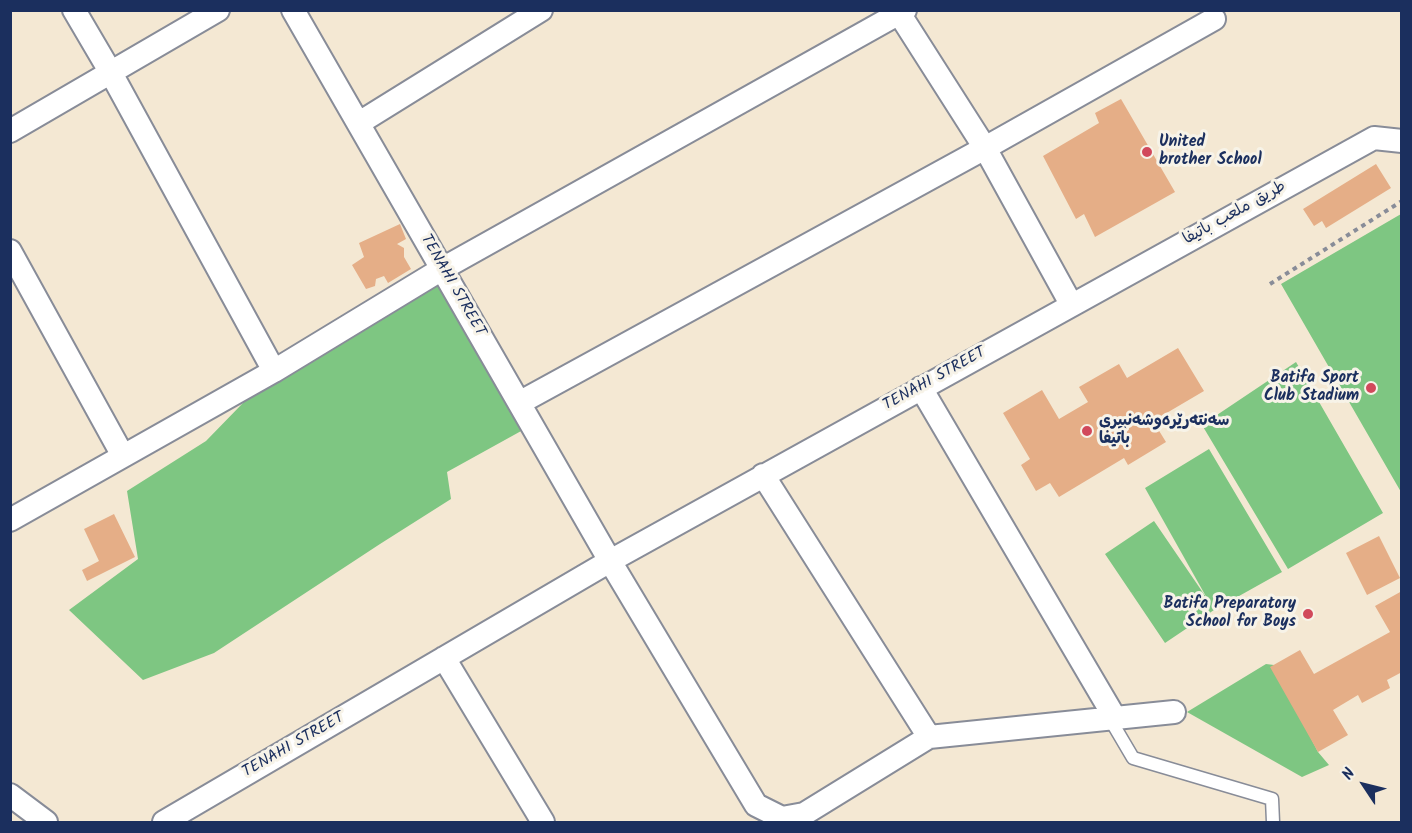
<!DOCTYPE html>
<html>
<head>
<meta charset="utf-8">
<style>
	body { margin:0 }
	#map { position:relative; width:1412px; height:833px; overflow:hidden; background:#f4e8d3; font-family:Kalam,sans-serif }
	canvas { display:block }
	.frame { position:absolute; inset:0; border:12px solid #1b2f5e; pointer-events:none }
	.north { position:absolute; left:1334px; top:755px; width:60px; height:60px; -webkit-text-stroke:4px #f7f3e8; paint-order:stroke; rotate:305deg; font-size:16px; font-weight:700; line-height:24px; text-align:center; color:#1b2f5e }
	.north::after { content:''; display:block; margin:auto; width:21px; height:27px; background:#1b2f5e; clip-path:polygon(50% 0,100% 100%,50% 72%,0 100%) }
</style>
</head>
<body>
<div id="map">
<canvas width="1412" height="833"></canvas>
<div class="frame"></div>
<div class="north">N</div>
</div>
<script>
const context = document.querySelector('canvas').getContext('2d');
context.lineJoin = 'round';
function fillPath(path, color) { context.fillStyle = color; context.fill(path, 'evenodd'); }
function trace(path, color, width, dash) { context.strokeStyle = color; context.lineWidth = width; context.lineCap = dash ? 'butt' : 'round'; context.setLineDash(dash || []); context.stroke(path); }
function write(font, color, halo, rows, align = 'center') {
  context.font = font + ' Kalam,"Playpen Sans Arabic",sans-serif'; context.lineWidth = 6; context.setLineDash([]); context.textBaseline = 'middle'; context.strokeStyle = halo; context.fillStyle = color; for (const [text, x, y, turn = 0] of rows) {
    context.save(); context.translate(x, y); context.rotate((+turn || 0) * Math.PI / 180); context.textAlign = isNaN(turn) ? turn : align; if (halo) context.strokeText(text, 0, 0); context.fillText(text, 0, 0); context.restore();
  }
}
fillPath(new Path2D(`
	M1401 214V492L1281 284Z
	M442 269 532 425 447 472 451 499 380 544 214 653 143 680 69 610 138 559 127 491 206 441 276 369Z
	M1296 362 1383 513 1288 569 1202 425Z
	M1209 449 1282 572 1214 610 1165 643 1105 554 1154 521 1208 600 1145 488Z
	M1266 664 1274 665 1318 752 1329 765 1302 777 1187 712Z`), '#7ec682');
fillPath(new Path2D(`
	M1121 99 1175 192 1095 237 1084 214 1076 219 1043 156 1099 123 1095 113Z
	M1376 164 1391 188 1326 228 1322 221 1314 226 1303 209Z
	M400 224 406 239 397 244 404 248V257L411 269 388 283 384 276 376 279 375 286 366 289 352 265 364 257 359 243Z
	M1178 348 1204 391 1153 421 1166 442 1128 465 1124 458 1059 497 1050 483 1036 491 1021 465 1030 459 1003 413 1042 390 1059 419 1088 402 1079 387 1119 364 1127 378Z
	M114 514 135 557 87 581 82 570 99 561 84 529Z
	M1379 536 1400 578 1367 595 1346 553Z
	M1402 591V672L1387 680 1390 688 1362 703 1358 695 1333 710 1348 735 1318 752 1270 667 1300 650 1314 674 1390 632 1375 606Z`), '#e5ae87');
const lane = new Path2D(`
	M1110 719 1133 758 1272 799 1273 822`);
const street = new Path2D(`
	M74 10 111 73 274 371
	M293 10 610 561 756 805 782 818 804 814 929 737 1174 712
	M897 10 985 148 1071 304
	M359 123 541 10
	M10 131 218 10
	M10 251 123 456
	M921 388 1115 718
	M519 403 985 148 1214 19
	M763 475 929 737
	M10 520 274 371 442 269 905 10
	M444 658 543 822
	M10 795 46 822
	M164 822 610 561 1374 138 1402 141`);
trace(lane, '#888c98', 15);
trace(street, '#888c98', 26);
trace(new Path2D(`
	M1270 284 1402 201`), '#888c98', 4, [4.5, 4.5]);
trace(lane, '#fff', 12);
trace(street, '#fff', 22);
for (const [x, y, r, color] of [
	[1147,152,6,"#d1495b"],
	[1371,388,6,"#d1495b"],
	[1087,431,6,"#d1495b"],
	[1308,614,6,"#d1495b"]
]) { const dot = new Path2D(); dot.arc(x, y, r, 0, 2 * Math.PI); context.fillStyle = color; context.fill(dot); trace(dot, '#f7f3e8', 2); }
write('bold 16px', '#1b2f5e', '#f7f3e8', [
	["United",1159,143],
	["brother School",1159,161],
	["Batifa Sport",1359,379,"right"],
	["Club Stadium",1359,397,"right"],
	["سه‌نته‌رێره‌وشه‌نبيرى",1099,422],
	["باتيفا",1099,440],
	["Batifa Preparatory",1296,605,"right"],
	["School for Boys",1296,623,"right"]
], 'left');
write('16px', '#1b2f5e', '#f7f3e8', [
	["طريق ملعب باتيفا",1235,214,-29],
	["TENAHI STREET",452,286,60],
	["TENAHI STREET",935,380,-29],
	["TENAHI STREET",294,746,-30]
]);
</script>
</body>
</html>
